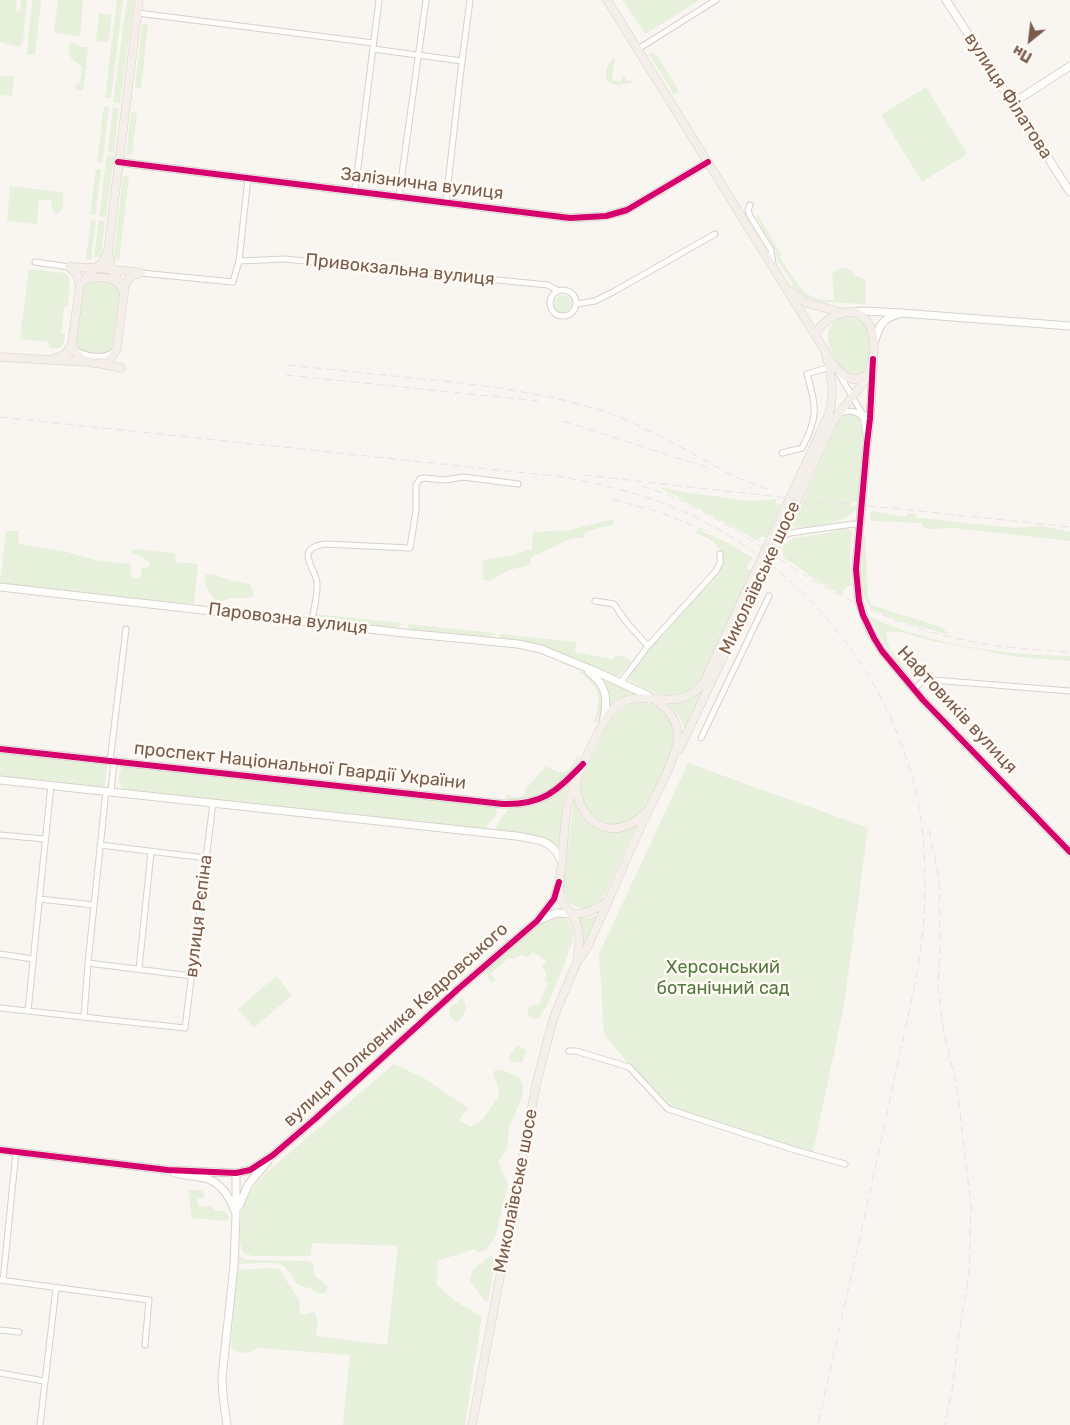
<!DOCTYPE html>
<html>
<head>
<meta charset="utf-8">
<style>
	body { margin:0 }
	#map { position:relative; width:1070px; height:1425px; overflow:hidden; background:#f9f5f0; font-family:Rubik,sans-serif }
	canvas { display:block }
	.north { position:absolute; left:1005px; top:15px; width:50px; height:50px; -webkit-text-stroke:4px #fffaf3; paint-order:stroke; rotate:209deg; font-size:14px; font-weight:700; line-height:20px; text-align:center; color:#7a5c4d }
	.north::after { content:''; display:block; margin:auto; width:18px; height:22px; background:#7a5c4d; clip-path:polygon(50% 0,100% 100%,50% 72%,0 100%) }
</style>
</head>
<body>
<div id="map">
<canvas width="1070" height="1425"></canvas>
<div class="north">Пн</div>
</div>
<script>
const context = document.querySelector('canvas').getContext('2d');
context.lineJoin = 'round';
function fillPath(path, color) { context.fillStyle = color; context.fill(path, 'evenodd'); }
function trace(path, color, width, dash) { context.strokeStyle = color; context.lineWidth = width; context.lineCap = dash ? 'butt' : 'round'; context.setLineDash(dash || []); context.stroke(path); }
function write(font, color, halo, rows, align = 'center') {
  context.font = font + ' Rubik,sans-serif'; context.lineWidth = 5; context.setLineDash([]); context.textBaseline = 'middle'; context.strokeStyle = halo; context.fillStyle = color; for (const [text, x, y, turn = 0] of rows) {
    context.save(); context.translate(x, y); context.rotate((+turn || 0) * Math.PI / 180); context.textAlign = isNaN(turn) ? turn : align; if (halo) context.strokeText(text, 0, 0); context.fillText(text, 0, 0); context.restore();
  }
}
fillPath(new Path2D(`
	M0 0H17L16 11 20 12 21 0H27L23 42 21 46H15L0 42Z
	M32 0H41L35 55 27 54Z
	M58 0H83L80 36 54 33Z
	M117 0H123L111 98H105Z
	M127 0H134L120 103 113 102Z
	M623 0H700L645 34Z
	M99 13 112 15 108 42 96 41Z
	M142 24 148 25 141 89 135 88Z
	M74 42 80 47H88L84 87 82 90 79 91 76 88V85L80 83 82 67C72 59 66 57 70 43Z
	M652 52 658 57 679 91 674 94 649 54Z
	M614 58 615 59C613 66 613 72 612 80L621 82 623 75 627 81 631 80 632 82C624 85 615 86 607 81 604 72 607 64 614 58Z
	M0 75 14 77 12 96 0 95Z
	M926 87 967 154 922 182 881 115Z
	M104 106 109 107 102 163H97Z
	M113 107 119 108 114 152 108 151Z
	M131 112 137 113 132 155 126 154Z
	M107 155 114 156 106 217 99 216Z
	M96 169H101L96 215 90 214Z
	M123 176 129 177 119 261 113 260Z
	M10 186 62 192 63 194C63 202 65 210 57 214L54 211 51 207 52 203 51 200H39L37 224 7 221Z
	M757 214 781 254 780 257C793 278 804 303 833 300L834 297 832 274 840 268H846L851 271 854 275 866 280 865 304 820 302 806 297 793 285 777 259 776 251 756 217Z
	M91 219 96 220 91 260 86 259Z
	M99 220 105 221 101 257H94Z
	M29 269 65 273 70 279 68 307H64L61 333 65 334C64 346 62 349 49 348V342L20 339Z
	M89 280 112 282 115 284 120 291 112 348 110 352C100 355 80 354 76 344L83 286Z
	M554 304a9 9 0 1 1 18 0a9 9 0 1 1-18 0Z
	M853 317C872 324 871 337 870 354 869 359 869 365 866 370 864 374 860 375 857 377L845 374C836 360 819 338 834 322 839 317 846 317 853 317Z
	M847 414C856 413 860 415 863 424L858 503 852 502 851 506 857 507C850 523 811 527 795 528L792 524 805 497 838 421Z
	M661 487 684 492 750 501 776 499V503L781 505 767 537H760L758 541 682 499 662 489Z
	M872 511 905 517 909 513 915 514 917 518 933 519 946 521 1016 528 1041 526 1070 532V541L953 528 928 529 922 526V523L874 521 870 519V514Z
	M614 519V524L585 532 584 538H572L530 558V565L509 570 489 581 483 579V560L510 556 532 549 533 532 570 530Z
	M845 528 849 529 852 531 850 554 851 586H848L843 590V596L810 576 790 561 788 562 783 556V545L794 538 828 533Z
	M697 529 726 542 753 558 746 568 752 571 701 679C699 682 696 686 694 688 673 706 644 688 625 678L646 651 678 618 715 575C735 557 715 539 696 533Z
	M6 531H19L18 544 67 552 94 560 131 564V576L136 579 141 577 142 568 150 566V563L144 558 133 553 132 549 175 553 176 562 198 564 194 604 138 599 0 584V575H1Z
	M865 534 868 598 871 605 941 627 950 635C934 630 874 617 867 603 857 584 863 558 863 537Z
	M211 574 230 580 250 584 254 596 246 598H231L221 601 213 598 205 584V575Z
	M315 614 402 623 397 629 322 621 318 619Z
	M870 617C932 645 1003 655 1070 656V661L1018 657 933 641 901 632H886L888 644 890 649 909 673C893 661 878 635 870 617Z
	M407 624 495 633 489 638 414 631 410 629Z
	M500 634 577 642 575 652 614 660 615 655 621 656 632 661 620 675 616 676 532 643 505 640 501 638Z
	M580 671C601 674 610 711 594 724L593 723C603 702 600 686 580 673Z
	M603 680 636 693V694H630L620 698 611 705 609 704 608 694 603 681Z
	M703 690 685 730 680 717 669 704C682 704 693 698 703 690Z
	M638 702C651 703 663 708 670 720 673 726 675 731 675 738 675 753 652 794 645 809L641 814 623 825H605L587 812 580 792V786L582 779 609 721C617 711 625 704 638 702Z
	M0 752 106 764 107 767 105 785 100 788 0 777Z
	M577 755 580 756C573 776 528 811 507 799L506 795 508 794 512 797H521L525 792 524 791 546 766C563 777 570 774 577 755Z
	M688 763 868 828 844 1005 813 1152 669 1108 630 1066 604 1034 599 954Z
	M127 765 497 806 496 816 483 830 126 791C117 787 118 773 123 766Z
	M567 785 568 786 564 799 558 847 544 838 533 835 496 831 497 825 509 808C533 807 549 803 567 785Z
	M574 799C577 804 579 811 583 816 590 826 606 834 618 832 624 832 630 828 636 826L605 894C592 913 570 914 563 890Z
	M551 916H562L567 918 573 930V939L565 963 549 1001 540 1017 535 1019 529 1016 527 1011C530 1005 533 1004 539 1005L548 983 545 981 546 972 542 967 546 961 533 952 528 957 522 955 513 959 510 957 490 974 496 980 493 983 488 979 487 970 488 967 545 919Z
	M596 916 598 917 586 944 583 943 584 934 579 920 580 918H588Z
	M276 976 292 995 254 1028 238 1009Z
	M462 998C469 1007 465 1012 459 1021H455L449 1014C449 1006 456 1003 462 998Z
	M517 1046 526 1050 524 1058 522 1062C515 1063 512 1062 508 1058Z
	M394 1064 424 1078 468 1108 459 1120 470 1127 483 1119 499 1096 497 1083 493 1075 495 1070C503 1069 507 1072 514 1075 535 1084 512 1114 509 1130 505 1148 513 1146 498 1161L508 1185 495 1238 486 1250 478 1253 475 1249 437 1261V1285L455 1301 482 1317 465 1425H343L350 1355 259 1348 247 1353 234 1351 231 1347 235 1282 239 1270 269 1268 279 1269 299 1300 300 1314 303 1315 315 1312 318 1322 316 1336 387 1345 398 1246 312 1243 311 1256H253L245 1254C239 1247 240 1240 240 1231 241 1204 248 1191 267 1172Z
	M188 1190H201L205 1195 202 1198 197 1199 199 1207 210 1205 216 1211H224L228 1215 229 1219 226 1221 192 1218Z
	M492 1255 496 1258 489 1298 488 1300 485 1301 470 1281 473 1269Z
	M240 1257 249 1260 306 1261 313 1263 315 1276 328 1286 325 1293H317C310 1285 306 1289 299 1285 292 1280 290 1271 284 1266 274 1259 251 1265 240 1264L237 1260Z`), '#e7f0db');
const street = new Path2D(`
	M138 13 373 43
	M373 49 462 61
	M638 49 716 0
	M355 191 379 0
	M399 196 426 0
	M446 201 462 61 470 0
	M750 205 748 210 750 216 771 250 773 264
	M239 261 285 259 548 285 558 291
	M35 262 69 267
	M141 273 233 282 239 261 248 178
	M550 303a13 13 0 1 1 26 0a13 13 0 1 1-26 0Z
	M576 304 595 301 613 292 715 234
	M76 350C86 357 103 359 113 352
	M839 374 862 413 870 419
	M839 414C848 410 857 410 863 418
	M863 416 866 435
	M782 453 802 448C819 416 816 407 807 374L830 367
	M779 538 790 533 853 524 859 525
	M595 601 614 604 627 623 648 646
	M312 623C313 611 318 594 317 583 316 568 293 549 325 544L410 548 416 510V485L420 479 424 478 445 480 463 477 518 484
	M621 683 624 678 648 646 716 571 720 563V554
	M914 689 923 681 933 680 1070 691
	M701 738 769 596
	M110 761 126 629
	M111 792 114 761
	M0 835 45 839
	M100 845 206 858
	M39 899 94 905
	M0 954 33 959
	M88 963 192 976
	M139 969 151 852
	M0 1008 185 1028 213 803
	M28 1011 51 785
	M84 1017 88 963 106 791
	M569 1051H576L629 1067 668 1109 795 1150 845 1164
	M0 1280 149 1300 145 1345
	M3 1281 16 1152
	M0 1330 19 1332
	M0 1373 44 1381
	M40 1425 56 1288`);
const secondary = new Path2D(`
	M946 0 1070 192
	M1013 103 1070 66
	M118 162 570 218 606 216 627 210 708 162
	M853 312 864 311 901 313 1070 326
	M874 344C879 326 881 319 899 314
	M873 365 870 419 867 443 856 569 859 601 866 622 874 638 882 651 923 700 1070 852
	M0 587 404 633 518 644 541 649 597 672 647 695 654 700
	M589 672C608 686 608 701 603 722
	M0 749 503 804C542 805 556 792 581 766
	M0 780 516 836C538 840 553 839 562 863
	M540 920 556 913 571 914
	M0 1150 168 1170 236 1173 250 1170 273 1155 315 1119 458 989 537 921 554 899 559 884
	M173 1172C184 1177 196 1175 208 1179 222 1184 230 1198 235 1211
	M239 1206 248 1185 268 1161
	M227 1425 223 1396 222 1377 234 1266 236 1216V1173`);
const primary = new Path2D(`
	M607 0 835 367C845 377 853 384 866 375
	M108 251 102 263 88 275 80 284 72 343C74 358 93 368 107 361 113 358 114 353 117 348L125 285 131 276 141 273
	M69 267 96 268 136 272
	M69 267 77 275 80 284
	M83 281C95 275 110 277 120 284
	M791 291 806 303 841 312
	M124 293 111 267 108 251 139 0
	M0 357 86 362
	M54 359 66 354 72 343
	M102 364 121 368
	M679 750 796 503 832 424C843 404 869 383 873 360 874 349 875 336 870 326 857 300 826 315 815 334
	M576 784C577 811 598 838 628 825 636 822 641 816 647 811
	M571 914C585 915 597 909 608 901
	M577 961C579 943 583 931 571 914 567 908 561 903 560 895 558 883 561 872 562 861 564 842 564 822 568 804 573 785 602 717 616 706 643 685 679 717 704 682L829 414C835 393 832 373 825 352
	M472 1425 536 1085 552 1023 557 1009 577 962 587 948C608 902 627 857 648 811 657 792 677 757 678 737 678 720 667 708 655 700`);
trace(street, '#d7d1cb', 7);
trace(secondary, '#d9d2cb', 9);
trace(primary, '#dad1cc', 9);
trace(street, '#fefefd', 5);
trace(secondary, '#fefefd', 7);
trace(primary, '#f3eee8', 8);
trace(new Path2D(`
	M288 365 461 383 506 389 556 398 600 410 625 419 679 446 733 476 772 491
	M286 375 538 401
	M0 417 555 476C593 482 632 491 668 505 792 554 890 668 917 798 924 828 925 860 925 891 925 955 906 1022 893 1085 869 1199 843 1312 818 1425
	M563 421 712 469
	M583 475 780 497 803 501 852 504 1070 527
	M642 486C700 503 748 539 798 571 870 616 943 643 1028 649 1042 650 1056 652 1070 652
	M612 499 662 513 709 532
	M929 830 939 878 940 947 938 988 943 1028 957 1088 971 1206 969 1273 959 1333 953 1385 945 1425`), '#e6e3e7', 1, [8, 5]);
trace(new Path2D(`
	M118 162 570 218 606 216 627 210 708 162
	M873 359 870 419 867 443 856 569 859 601 863 615 874 638 882 651 923 700 1070 852
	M0 749 503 804C544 805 556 791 583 764
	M0 1150 168 1170 236 1173 250 1170 273 1155 315 1119 458 989 537 921 554 899 559 882`), '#d6006c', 6);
write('18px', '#7a5c4d', '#fffaf3', [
	["вулиця Філатова",1008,96,57],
	["Залізнична вулиця",422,184,7],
	["Привокзальна вулиця",400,270,6],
	["Миколаївське шосе",760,578,-65],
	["Паровозна вулиця",288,619,7],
	["Нафтовиків вулиця",957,710,47],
	["проспект Національної Гвардії України",300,766,6],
	["вулиця Рєпіна",199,916,-83],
	["вулиця Полковника Кедровського",396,1025,-42],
	["Миколаївське шосе",516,1191,-79]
]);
write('18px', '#537a41', '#fffaf3', [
	["Херсонський",723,968],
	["ботанічний сад",723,989]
]);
</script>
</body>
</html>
